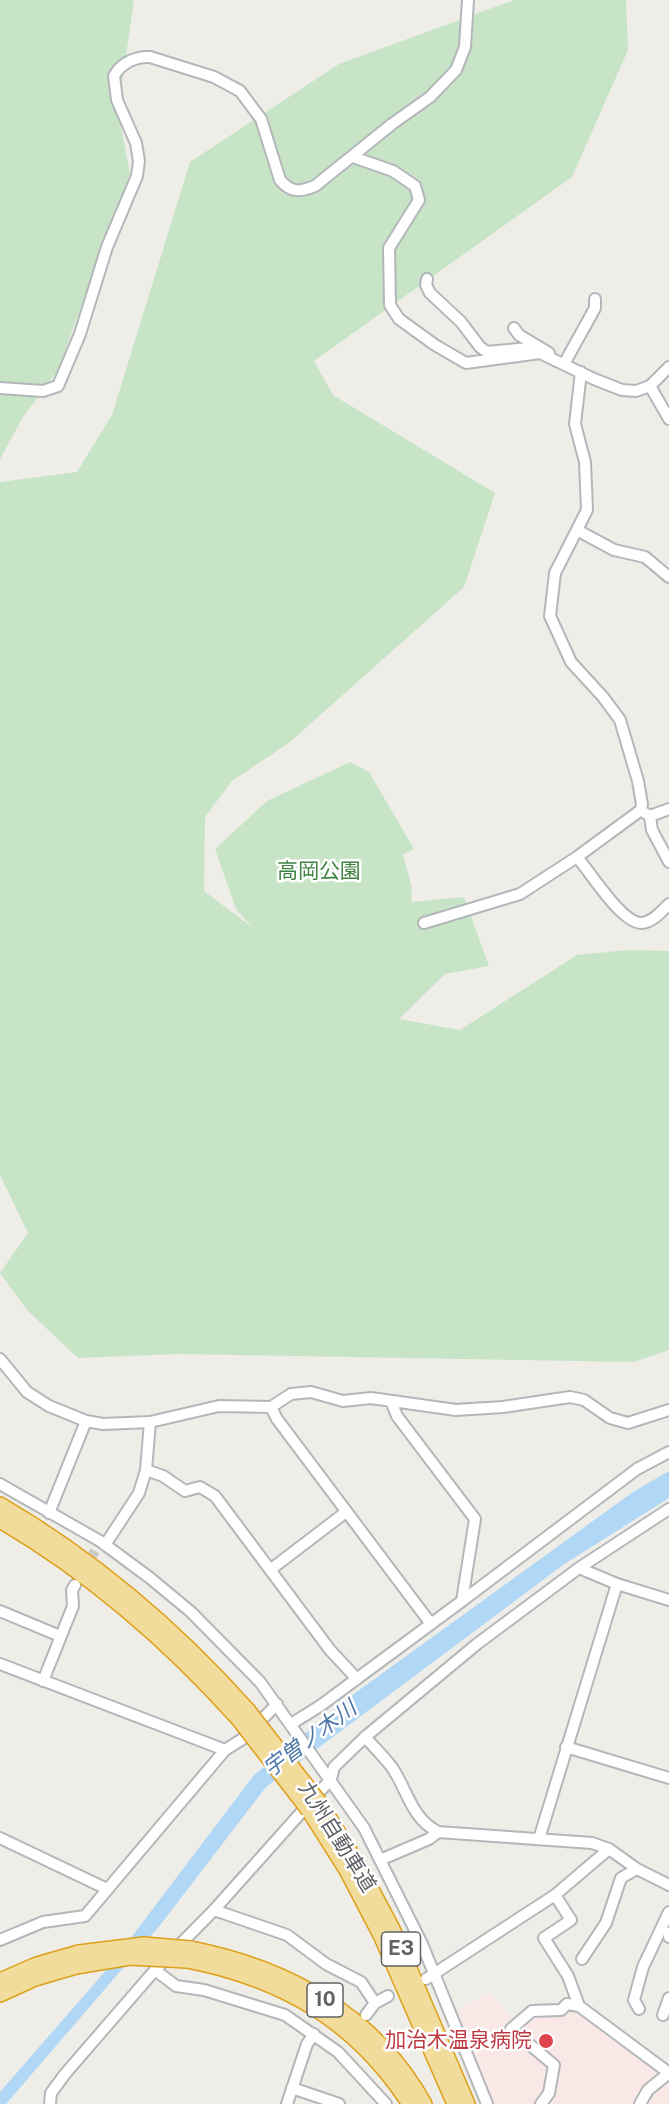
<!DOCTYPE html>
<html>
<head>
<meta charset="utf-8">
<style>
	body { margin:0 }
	canvas { display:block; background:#efede7 }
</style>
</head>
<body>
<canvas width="669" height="2104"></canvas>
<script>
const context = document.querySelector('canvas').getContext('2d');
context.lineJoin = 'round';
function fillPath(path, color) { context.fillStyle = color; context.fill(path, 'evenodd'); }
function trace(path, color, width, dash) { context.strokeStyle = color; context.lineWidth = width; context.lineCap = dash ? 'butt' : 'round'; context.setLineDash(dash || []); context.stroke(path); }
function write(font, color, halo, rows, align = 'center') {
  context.font = font + ' "Public Sans","Noto Sans JP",sans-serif'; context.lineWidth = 5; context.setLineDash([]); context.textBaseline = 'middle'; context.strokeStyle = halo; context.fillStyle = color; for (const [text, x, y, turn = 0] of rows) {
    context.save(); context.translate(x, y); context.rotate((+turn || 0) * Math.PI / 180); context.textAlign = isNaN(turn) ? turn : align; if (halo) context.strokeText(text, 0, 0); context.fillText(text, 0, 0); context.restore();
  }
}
fillPath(new Path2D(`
	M490 1994 518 2024 537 2008 574 2004 669 2075V2104H493L457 2010Z`), '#f9e8e6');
fillPath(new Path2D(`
	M0 0H134L118 111 130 173 58 370 23 417 0 459Z
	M514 0H626L628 50 572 177 314 361 333 395 495 493 464 587 290 742 232 781 205 817 204 891 252 927 236 909 215 849 267 801 350 762 369 772 414 849 403 854 412 888 411 902 464 897 489 966 445 974 399 1019 460 1030 577 955 629 950 669 951V1350L634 1362 179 1354 78 1358 27 1310 0 1273 28 1233 0 1175V482L77 472 112 415 190 162 339 64Z`), '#c7e4c7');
fillPath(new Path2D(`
	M669 1471V1498L563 1565 266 1787 161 1924 6 2104H0V2092L108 1968 254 1775 355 1693 633 1492Z`), '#b0d8f6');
trace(new Path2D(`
	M449 1404 494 1402
	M85 1415 109 1419`), '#b0d8f6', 2);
trace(new Path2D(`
	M85 1569 95 1551`), '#cbcac7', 10, [10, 5]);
const minor = new Path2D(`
	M353 157 393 171 415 186 419 200 389 248 390 305 399 319 435 345 466 363 540 353 594 379 622 390 636 391 650 386 669 367
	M427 279 426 285 430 293 461 322 480 347 487 352 529 348
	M514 328 519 335 549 353
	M564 364 595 308V299
	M650 386 669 419
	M0 388 43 391 58 386 80 334 107 247 137 176 139 161 136 143 117 100 114 76C121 63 136 56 150 57L214 77 240 91 261 119 280 180C291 193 300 192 315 186L392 124 430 97 456 70 465 47 468 0
	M577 530 614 550 645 557 669 577
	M645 813 650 816 669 809
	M650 816 652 830 669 862
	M577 857C591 873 622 924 642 923 653 922 662 911 669 904
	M424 923 520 894 577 857 641 810 642 804 638 781 620 720 603 697 571 662 550 616 555 573 587 510 585 462 575 424 581 372
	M0 1359 27 1392 49 1406 86 1421 103 1424 150 1422 219 1406 271 1407 291 1394 311 1392 343 1401 371 1398 456 1410 503 1407 570 1397 584 1400 610 1418 628 1423 669 1410
	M271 1407 277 1419 431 1624
	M150 1422 146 1470 163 1476 185 1491 200 1487 215 1496 330 1650 357 1679
	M0 1484 100 1541 150 1578 191 1612 260 1682 364 1828 422 1944 487 2104
	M49 1513 86 1421
	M105 1545 139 1493 146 1470
	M579 1568 617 1584 669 1600
	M270 1570 346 1512
	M462 1601 637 1469 669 1452
	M0 1611 60 1636
	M0 1664 225 1750
	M43 1681 73 1606 72 1590 75 1585
	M291 1724 320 1706 462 1601 475 1519 397 1416 391 1401
	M365 1737C374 1747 383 1756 391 1766 408 1790 410 1817 438 1832L592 1843 609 1849 637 1869 669 1885
	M566 1747 669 1778
	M0 1838 107 1889
	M539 1839 617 1584
	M380 1860 429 1839 438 1832
	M555 1895 571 1920 544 1938 568 1976 579 2006 669 2073
	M214 1910 287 1935 326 1964 361 1982 375 2003 366 2015
	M669 1933V1937
	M0 1940 43 1922 85 1916 225 1750 244 1738 277 1704
	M582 1959 606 1923 621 1878 637 1869
	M155 1970 176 1986 204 1990 285 2015 338 2052 386 2104
	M426 1979 555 1895 609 1849
	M375 2003 388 1996
	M639 2009 634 2000 643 1967 669 1912
	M663 2015 669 1998
	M292 2088 339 2104
	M50 2104 51 2093 65 2074 155 1970 214 1910 331 1779 334 1767 365 1737 477 1644 579 1568 669 1509
	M287 2104 307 2044 314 2034
	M541 2104 549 2093 554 2065 511 2029 532 2011 561 2010 567 2004 579 2006
	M640 2104 648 2090 669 2073`);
const highway = new Path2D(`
	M0 1505C94 1560 176 1630 248 1711
	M0 1520C91 1573 169 1641 239 1719
	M318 1801 358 1865 392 1929 467 2104
	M309 1810 347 1870 381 1935 455 2104
	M191 1949C287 1968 375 2015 424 2104
	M187 1960C284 1979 356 2021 410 2104
	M0 1981 37 1965 79 1953
	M0 1994 35 1978 76 1966`);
trace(minor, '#b4b7ba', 14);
trace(highway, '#de9f19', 18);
trace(minor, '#fff', 10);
trace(highway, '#f2dc9b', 15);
const highwayBridge = new Path2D(`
	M248 1711 318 1801
	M239 1719 309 1810
	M79 1953 144 1945 191 1949
	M76 1966 130 1957 187 1960`);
trace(highwayBridge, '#de9f19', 18, []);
trace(highwayBridge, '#f2dc9b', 15);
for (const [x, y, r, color] of [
	[546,2041,8,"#e0444e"]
]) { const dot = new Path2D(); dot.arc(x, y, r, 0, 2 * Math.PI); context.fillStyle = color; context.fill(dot); trace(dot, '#fff', 2); }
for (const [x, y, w] of [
	[401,1949,39],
	[325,2000,36]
]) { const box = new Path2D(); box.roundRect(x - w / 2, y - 17, w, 34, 4.5); context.fillStyle = '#fff'; context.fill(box); trace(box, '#5f6266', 1.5); }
write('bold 20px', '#5f6266', null, [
	["E3",401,1949],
	["10",325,2000]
]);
write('21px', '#408443', '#fff', [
	["高岡公園",319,872]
]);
write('21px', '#5f6266', '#fff', [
	["九州自動車道",337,1837,58]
]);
write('21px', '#be3a42', '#fff', [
	["加治木温泉病院",532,2041]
], 'right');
write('italic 22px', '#4e79a7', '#fff', [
	["宇曽ノ木川",310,1739,-37]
]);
</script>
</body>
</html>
